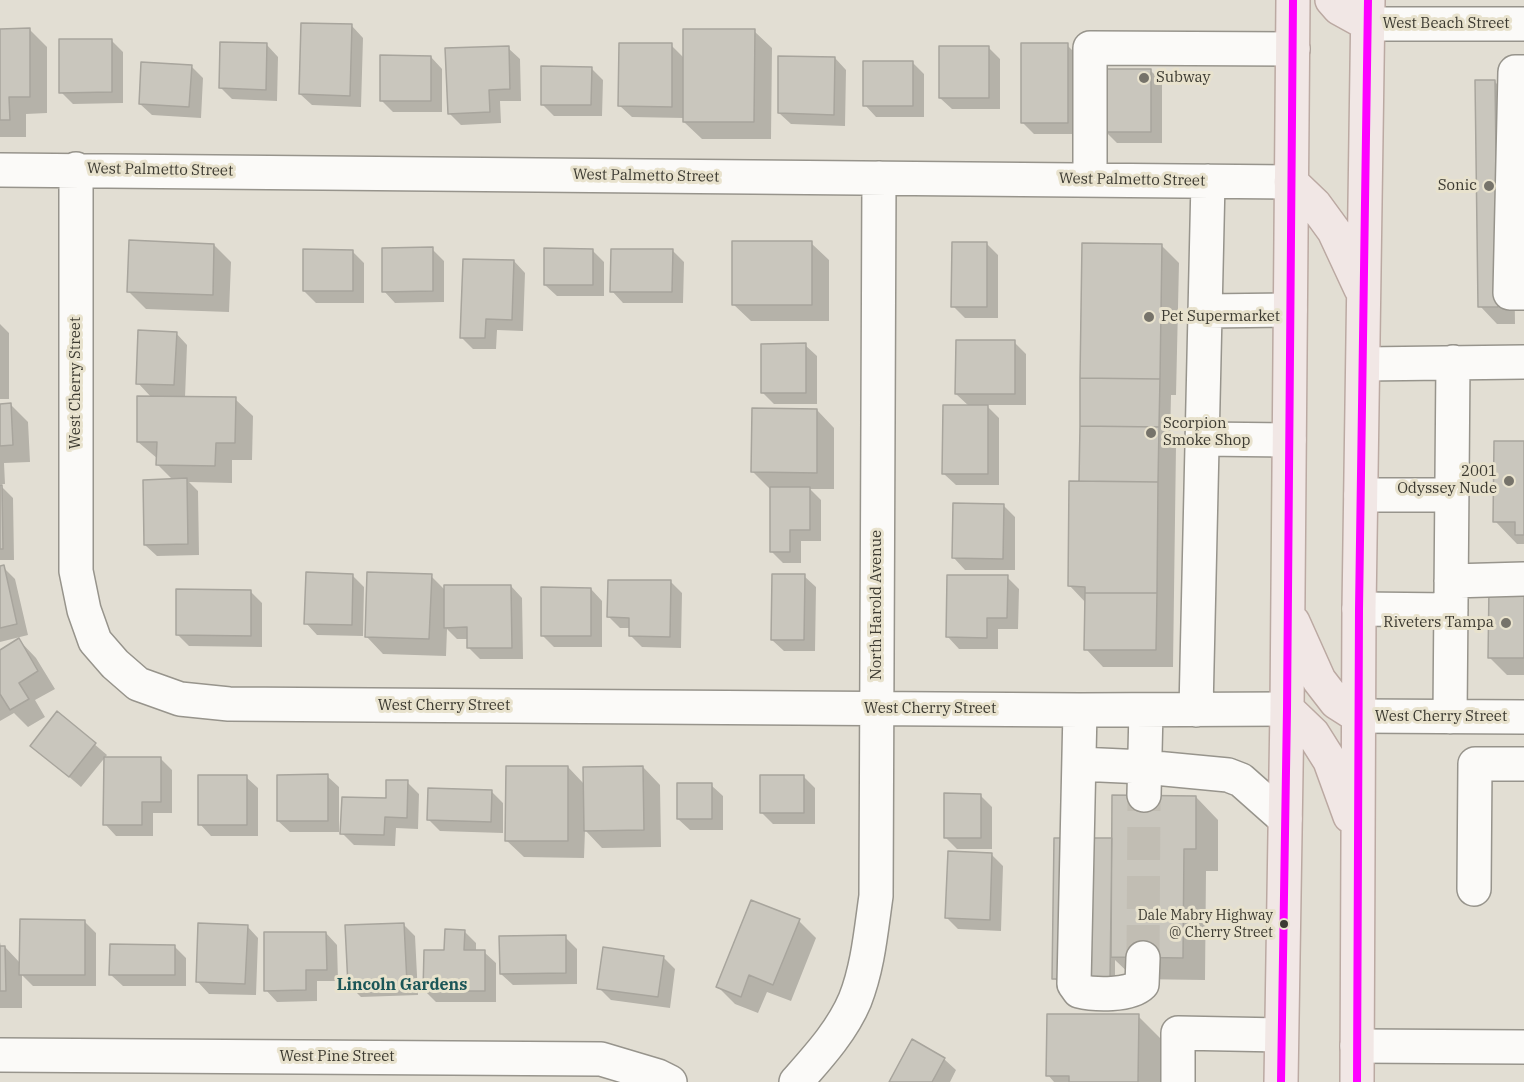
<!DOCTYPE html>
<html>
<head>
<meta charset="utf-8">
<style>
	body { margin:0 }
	canvas { display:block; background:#e2ded3 }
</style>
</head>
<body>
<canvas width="1524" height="1082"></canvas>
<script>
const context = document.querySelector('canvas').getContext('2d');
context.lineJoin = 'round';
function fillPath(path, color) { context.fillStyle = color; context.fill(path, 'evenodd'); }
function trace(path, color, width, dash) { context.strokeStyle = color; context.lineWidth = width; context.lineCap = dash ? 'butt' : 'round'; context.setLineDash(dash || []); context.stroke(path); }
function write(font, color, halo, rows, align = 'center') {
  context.font = font + ' "IBM Plex Serif",serif'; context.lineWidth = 6; context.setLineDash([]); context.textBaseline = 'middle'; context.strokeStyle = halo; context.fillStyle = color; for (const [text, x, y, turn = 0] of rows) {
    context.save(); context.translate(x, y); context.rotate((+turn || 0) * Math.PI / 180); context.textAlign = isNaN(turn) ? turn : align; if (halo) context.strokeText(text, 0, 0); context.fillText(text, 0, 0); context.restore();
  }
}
fillPath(new Path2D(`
	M352 26 363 38 361 107 312 105 300 94Z
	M0 30H30L47 47V113L26 114V137H0Z
	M754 31 772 48 771 139H702L684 122V118L632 117 620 106 671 45 684 58Z
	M111 40 123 52V103L73 104 61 92Z
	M267 45 278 57 277 101 232 99 221 88Z
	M1067 45 1079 57V134H1034L1023 123Z
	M508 48 520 59 521 101H500L501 123 461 125 449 113Z
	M989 48 1000 59V109H952L940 98Z
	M431 57 442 69V112H393L381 100Z
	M835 58 846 70 845 126 791 124 779 113Z
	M912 62 924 74V117H876L865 105Z
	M191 66 203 78 201 118 152 115 140 104Z
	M591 68 603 80 602 116H554L542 104Z
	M1150 70 1162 82V143H1117L1105 131Z
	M1495 82 1512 99 1515 324H1497L1480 306Z
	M811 243 829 260V321H751L733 304Z
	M986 243 998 255V318H965L953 306Z
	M214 245 231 262 229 312 146 309 129 292Z
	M1084 245H1161L1179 263 1176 395H1171L1170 440 1176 446 1173 667H1103L1086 649V603L1069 585 1081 483Z
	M432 249 444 261V302L395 303 384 291Z
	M672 250 684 262 683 303H623L612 291Z
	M352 251 364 263V303H316L304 291Z
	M593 251 604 262V296H557L545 285Z
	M514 261 525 273 523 331 497 330 496 349H473L461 337Z
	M0 324 9 333V399H0Z
	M176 333 187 345 185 398 235 399 253 416 252 460H232V483L189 482 198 491 199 555 157 556 145 545 173 480 158 465V459L138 442 152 398 138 383Z
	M1014 342 1026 354V405H986L999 418V485H956L944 474 970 407 956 394Z
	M805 345 817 356V404H774L762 392Z
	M0 405H11L28 422 30 462 4 463 5 484H0Z
	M817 410 834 428V489H810L821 500V541H801V563H783L771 551 770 489 753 472Z
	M1524 442V544H1517L1495 521Z
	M0 485 13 498 14 560H0Z
	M1004 506 1015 517V570H965L954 558Z
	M3 567 15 579 28 635 0 642V568Z
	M352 575 364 587 363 636 317 635 306 623Z
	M431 576 446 591 511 586 522 598 523 659H480L469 648V639H457L447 629 446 656 383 654 366 636Z
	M804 576 816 587 815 651H784L772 640Z
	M1007 577 1019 589 1018 629H998V649H959L948 637Z
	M670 581 682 593 681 648 642 647 630 635V628H620L609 617Z
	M591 589 602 601V647H554L542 635Z
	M1524 589V675H1507L1490 658Z
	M250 591 262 603V647L189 646 177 634Z
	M19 640 36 658 55 689 35 700 45 717 28 727 14 713 0 721V651Z
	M58 713 107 755 81 787 32 745Z
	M161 759 172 770V813H153V836H116L105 824Z
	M568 767 584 784 643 767 660 785 661 847 602 848 585 830 584 858 524 857 506 840Z
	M327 776 339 787V832H290L278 821Z
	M803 776 815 788V824H773L761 812Z
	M246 777 258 788V836H211L200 824Z
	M407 782 419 794 418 829 396 828 395 846 354 845 342 833 387 800Z
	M711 785 723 796V830H690L678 819Z
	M492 792 503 803V833L440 831 428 819Z
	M980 795 992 807V849H957L945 837Z
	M1196 797 1218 820V871H1206L1205 980 1135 979 1115 960V984L1059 983 1054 978 1113 840Z
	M992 855 1003 866 1001 931 958 929 946 917Z
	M84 921 96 933V986H33L22 975V1008H0V942L1 947H5L21 964Z
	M799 921 816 938 791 1001 767 992 758 1013 735 1004 718 987Z
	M403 924 415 936 418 995 361 997 349 985Z
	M247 926 258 938 256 995 209 994 198 982Z
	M464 931 476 943V952H484L496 963V1002H436L425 991 446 951Z
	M326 933 337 945 338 981H317V1001L277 1002 266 990Z
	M565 937 577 949V984L513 985 501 974Z
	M174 946 186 958V986H123L111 975Z
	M663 957 675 969 670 1008 611 1000 599 988Z
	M1138 1016 1161 1039V1082H1054L1048 1075Z
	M944 1059 956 1070 950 1082H891Z`), '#0003');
const building = new Path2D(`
	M301 23 352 24 350 96 299 94Z
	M30 28V97H9L10 120H0V29Z
	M683 29H755L754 122H683Z
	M59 39H112V92L59 93Z
	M220 42 267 43 266 90 219 88Z
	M619 43H672V107L618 106Z
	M1021 43H1068V123H1021Z
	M509 46 510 89 489 90 490 112 448 114 445 48Z
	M939 46H989V98H939Z
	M380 55 431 56V101H380Z
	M778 56 835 57 834 115 778 113Z
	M863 61H913V106H863Z
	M141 62 192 65 189 107 139 104Z
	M541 66 592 67 591 105H541Z
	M1104 69H1151V132H1104Z
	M1475 80H1495L1498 307H1478Z
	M129 240 214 244 213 295 127 292Z
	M732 241H812V305H732Z
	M952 242H987V307H951Z
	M1082 243 1162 244 1160 379 1080 378Z
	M433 247V291L382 292V248Z
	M544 248 593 249V285H544Z
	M303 249 353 250V291H303Z
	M611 249H673L672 292H610Z
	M463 259 514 260 512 320 486 319 485 338H460Z
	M138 330 177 332 174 385 136 384Z
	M956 340H1015V394H955Z
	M806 343V393H761V344Z
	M1080 378 1160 379 1159 427 1080 426Z
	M137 396 236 397 235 443H216L215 466 156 465 157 442H137Z
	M11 403 13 445 0 446V404Z
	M943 405H988V474H942Z
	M752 408 817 409V473L751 472Z
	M1080 426 1159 427 1158 482 1079 481Z
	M1494 441H1524V535H1515V522H1493Z
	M187 478 188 544 144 545 143 480Z
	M1069 481 1158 482 1157 593H1085V587L1068 586Z
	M0 485H2L3 549H0Z
	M770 487H810V530H790V552H770Z
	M953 503 1004 504 1003 559 952 558Z
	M4 565 17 624 0 628V566Z
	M306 572 353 574 352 625 304 624Z
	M367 572 432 574 429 639 365 637Z
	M772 574H805L804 640H771Z
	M947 575H1008L1007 618H987V638L946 637Z
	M608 580H671L670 637 629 636V618L607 617Z
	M444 585H511L512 648H467V627L444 628Z
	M541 587 591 588V636H541Z
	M1489 587H1524V658H1488Z
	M176 589 251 590V636L176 635Z
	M1085 593H1157L1156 650H1084Z
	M19 638 38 671 19 683 29 699 10 710 0 694V650Z
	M57 711 96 743 69 777 30 746Z
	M104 757H161V802H142V825H103Z
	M506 766H568V841H505Z
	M643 766 644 830 584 831 583 767Z
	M328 774V821H277V775Z
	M198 775H247V825H198Z
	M760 775H804V813H760Z
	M386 780H408L407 818 385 817 384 835 340 834 342 797 386 798Z
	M677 783H712V819H677Z
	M428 788 492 790 491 822 427 820Z
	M944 793 981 794V838H944Z
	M1112 795 1196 796V849H1184L1183 958 1111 957Z
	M1054 838H1112L1110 979H1052Z
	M948 851 992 853 990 920 945 918Z
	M751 900 800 919 773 985 749 975 741 997 716 987Z
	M20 919 85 920V975H19Z
	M198 923 248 925 245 984 196 982Z
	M404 923 407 983 348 986 345 925Z
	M445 929 465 930 464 950H485V991H423L424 950H444Z
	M264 932H326L327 970H306V990L264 991Z
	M566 935V973L500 974 499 936Z
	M110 944 175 945V975H109Z
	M0 946H5L6 991H0Z
	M603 947 664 956 658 997 597 989Z
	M1047 1014H1139L1138 1082H1069V1076H1046Z
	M912 1039 945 1058 932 1082H889Z`);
fillPath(building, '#c9c6bd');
trace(building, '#a8a59d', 1.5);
trace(new Path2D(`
	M1143 958 1144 795`), '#c1bdb3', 33, [33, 16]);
const minor = new Path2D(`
	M1368 24H1524
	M1524 72H1515L1510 293H1524
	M76 169V571L84 610 95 641 115 664 138 684 180 699 229 704 1080 710 1287 709
	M0 170 1291 182
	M1090 180V48L1293 49
	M1205 311 1290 310
	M1364 364 1524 362
	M1202 439 1289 440
	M1361 495H1452
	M1451 581 1524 579
	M1359 609 1451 610
	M1080 710 1074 984 1079 991C1095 995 1130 996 1142 984L1143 958
	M1196 710 1208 181
	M1358 716 1524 717
	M1450 717 1453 362
	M1079 764 1144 767 1228 775 1241 780 1285 819
	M1144 795 1146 710
	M1474 889 1475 764H1524
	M1357 1046 1524 1047
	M0 1055 601 1059 658 1076 670 1082
	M796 1082C818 1057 842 1031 855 1000 868 967 871 931 876 896L879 178
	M1178 1082V1033L1281 1035`);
const major = new Path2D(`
	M1332 0 1339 8 1368 24
	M1291 182 1315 205 1334 231 1361 289
	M1293 622 1319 680 1336 702 1358 716
	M1287 709 1313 734 1330 761 1350 816
	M1281 1082 1287 709 1293 0
	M1357 1082 1359 609 1368 0`);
trace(minor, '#97948c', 36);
trace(major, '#bba9a2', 36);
trace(minor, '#fbfaf8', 33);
trace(major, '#f1e7e5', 33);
trace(new Path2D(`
	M1281 1082 1287 709 1293 0
	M1357 1082 1359 609 1368 0`), '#f0f', 8);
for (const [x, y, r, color] of [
	[1144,78,6,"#76736a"],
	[1489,186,6,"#76736a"],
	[1149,317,6,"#76736a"],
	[1151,433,6,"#76736a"],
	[1509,481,6,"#76736a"],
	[1506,623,6,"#76736a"],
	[1284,924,5,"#3c3a31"]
]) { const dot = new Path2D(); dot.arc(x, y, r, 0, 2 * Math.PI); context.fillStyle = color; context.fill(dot); trace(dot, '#e8e2cd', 2); }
write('14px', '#3c3a31', '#e8e2cd', [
	["Dale Mabry Highway",1273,916],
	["@ Cherry Street",1273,933]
], 'right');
write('15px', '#3c3a31', '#e8e2cd', [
	["West Beach Street",1446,24],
	["West Palmetto Street",160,170,1],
	["West Palmetto Street",646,176,1],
	["West Palmetto Street",1132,180,1],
	["West Cherry Street",76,383,-90],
	["North Harold Avenue",877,605,-90],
	["West Cherry Street",444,706],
	["West Cherry Street",930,709],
	["West Cherry Street",1441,717],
	["West Pine Street",337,1057]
]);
write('15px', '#3c3a31', '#e8e2cd', [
	["Subway",1156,78],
	["Sonic",1477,186,"right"],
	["Pet Supermarket",1161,317],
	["Scorpion",1163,424],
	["Smoke Shop",1163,441],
	["2001",1497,472,"right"],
	["Odyssey Nude",1497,489,"right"],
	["Riveters Tampa",1494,623,"right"]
], 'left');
write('bold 16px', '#1b5657', '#e8e2cd', [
	["Lincoln Gardens",402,985]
]);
</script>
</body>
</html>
